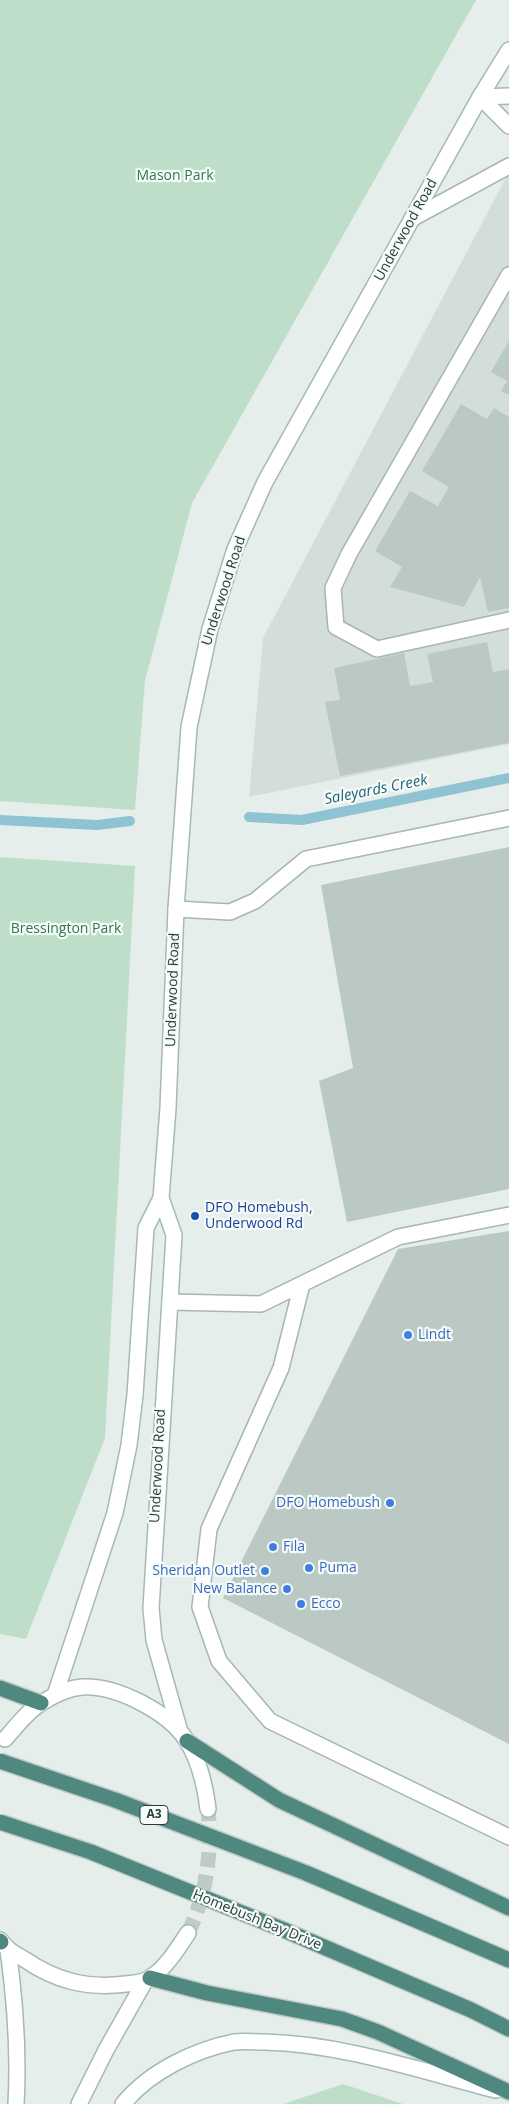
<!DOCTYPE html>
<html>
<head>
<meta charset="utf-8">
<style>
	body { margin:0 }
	canvas { display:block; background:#e5eeeb }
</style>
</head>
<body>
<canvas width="509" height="2104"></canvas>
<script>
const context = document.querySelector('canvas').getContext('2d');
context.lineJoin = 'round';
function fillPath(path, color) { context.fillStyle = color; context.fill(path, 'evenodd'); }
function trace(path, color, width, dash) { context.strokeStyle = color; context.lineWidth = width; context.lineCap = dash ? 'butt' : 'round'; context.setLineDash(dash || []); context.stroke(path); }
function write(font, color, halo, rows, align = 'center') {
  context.font = font + ' "Open Sans",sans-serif'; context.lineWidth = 4.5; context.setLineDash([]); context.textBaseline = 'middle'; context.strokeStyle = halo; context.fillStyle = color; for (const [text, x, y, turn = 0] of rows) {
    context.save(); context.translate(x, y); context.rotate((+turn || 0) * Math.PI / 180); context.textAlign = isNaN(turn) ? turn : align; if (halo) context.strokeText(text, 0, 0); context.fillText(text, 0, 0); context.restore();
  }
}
fillPath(new Path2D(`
	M509 172V744L249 797 263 638Z`), '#d3deda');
fillPath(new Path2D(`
	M0 0H476L192 503 145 681 135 810 0 801Z
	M0 857 135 866 105 1438 26 1639 0 1634Z
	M343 2084 403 2104H283Z`), '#bfdeca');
trace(new Path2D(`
	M249 817 302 820 509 778
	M0 820 97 825 130 821`), '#8fc2d2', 10);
fillPath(new Path2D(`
	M509 341V395L501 391 507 381 491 372Z
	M461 404 487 419 494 408 509 417V608L488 612 480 577 464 607 390 587 402 567 375 551 410 491 438 506 449 487 422 471Z
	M487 642 493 672 509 669V743L340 776 325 702 340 700 334 668 404 653 410 686 433 682 427 654Z
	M509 847V1189L347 1222 319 1081 353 1068 321 885Z
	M509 1231V1744L223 1598 398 1249Z`), '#bac9c4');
trace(new Path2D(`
	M188 1933C207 1895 212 1851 208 1809`), '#becbc8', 15, [15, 8]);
const service = new Path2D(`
	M480 97 509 126
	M480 97 509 96
	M413 218 509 166
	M509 275 349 554 333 588 336 627 377 649 509 620
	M176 909 230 912 255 901 306 859 509 818
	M302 1284 281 1368 209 1529 200 1607 219 1661 270 1721 509 1837
	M170 1302 261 1304 398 1237 509 1215`);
const secondary = new Path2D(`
	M55 1695 115 1513 129 1445 135 1395 146 1228 161 1198
	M180 1732 154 1640 151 1608 174 1235 161 1198 168 1108 176 909 189 727 210 629 235 549 265 482 480 97 509 50
	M5 1739C16 1727 28 1710 43 1702 54 1695 69 1688 82 1687 116 1685 169 1712 187 1741 200 1762 205 1785 208 1809
	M0 1940C6 1949 15 1954 24 1959 56 1981 87 1989 126 1984 133 1983 142 1983 148 1979 165 1970 178 1948 188 1933
	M8 1949C15 2000 19 2052 16 2104
	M79 2104 106 2050 145 1981
	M123 2104C149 2072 194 2050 234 2042 244 2041 255 2042 265 2042 343 2044 421 2071 496 2090`);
const trunk = new Path2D(`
	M0 1688 41 1703
	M187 1741 279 1800 509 1908
	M306 1873 509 1960
	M284 1930 471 2010 509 2029
	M0 1941 1 1942
	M150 1978 207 1993 342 2019 378 2032 509 2092`);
trace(service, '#a7b6b3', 18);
trace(secondary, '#a4bab4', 18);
trace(trunk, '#c2cac8', 18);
trace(service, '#fff', 15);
trace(secondary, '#fff', 15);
trace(trunk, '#4e887e', 15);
const trunkBridge = new Path2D(`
	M0 1761 115 1800 306 1873
	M0 1822 91 1852 284 1930`);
trace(trunkBridge, '#c2cac8', 18, []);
trace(trunkBridge, '#4e887e', 15);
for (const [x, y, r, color] of [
	[195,1216,5,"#1a4fb4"],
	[408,1335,5,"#3f7fe0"],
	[390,1503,5,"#3f7fe0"],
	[273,1547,5,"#3f7fe0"],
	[309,1568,5,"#3f7fe0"],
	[265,1571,5,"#3f7fe0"],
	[287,1589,5,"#3f7fe0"],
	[301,1604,5,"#3f7fe0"]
]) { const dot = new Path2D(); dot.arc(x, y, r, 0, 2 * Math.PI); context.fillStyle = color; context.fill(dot); trace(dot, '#f6faf8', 2); }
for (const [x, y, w] of [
	[154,1815,28]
]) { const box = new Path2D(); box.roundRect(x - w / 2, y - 9.5, w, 19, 4); context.fillStyle = '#f6faf8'; context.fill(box); trace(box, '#24403b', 1); }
write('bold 12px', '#24403b', null, [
	["A3",154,1815]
]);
write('14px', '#2f7750', '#f6faf8', [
	["Mason Park",175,176],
	["Bressington Park",66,929]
]);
write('14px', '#24403b', '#f6faf8', [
	["Underwood Road",406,230,-61],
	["Underwood Road",224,591,-72],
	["Underwood Road",173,990,-88],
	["Underwood Road",158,1466,-87],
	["Homebush Bay Drive",257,1920,22]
]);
write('14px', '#164399', '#f6faf8', [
	["DFO Homebush,",205,1208],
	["Underwood Rd",205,1224]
], 'left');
write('14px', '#366cbe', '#f6faf8', [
	["Lindt",418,1335],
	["DFO Homebush",380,1503,"right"],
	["Fila",283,1547],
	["Puma",319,1568],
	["Sheridan Outlet",255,1571,"right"],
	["New Balance",277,1589,"right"],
	["Ecco",311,1604]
], 'left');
write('italic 15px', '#1e657c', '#f6faf8', [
	["Saleyards Creek",376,790,-11]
]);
</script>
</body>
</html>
